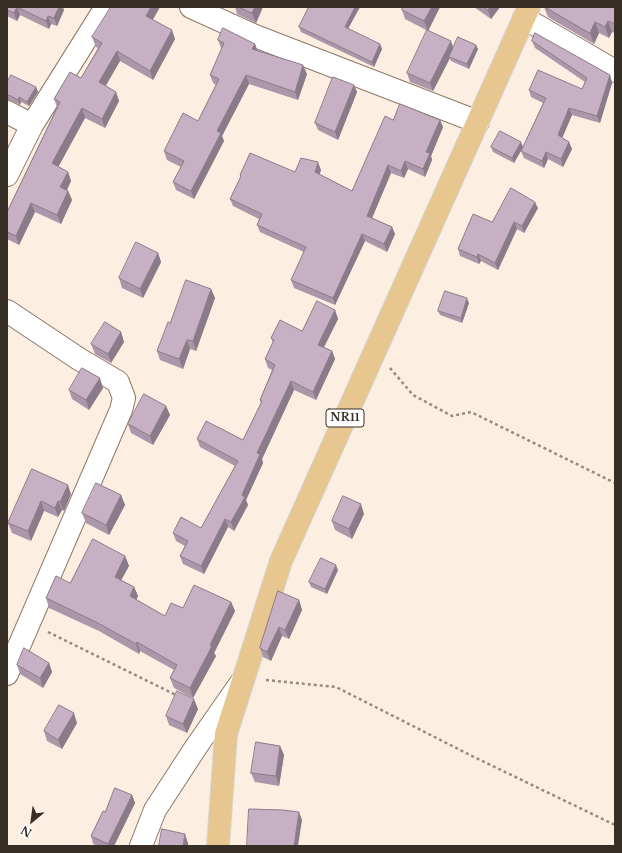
<!DOCTYPE html>
<html>
<head>
<meta charset="utf-8">
<style>
	body { margin:0 }
	#map { position:relative; width:622px; height:853px; overflow:hidden; background:#fcefe2; font-family:"Libre Baskerville",serif }
	canvas { display:block }
	.frame { position:absolute; inset:0; border:8px solid #372e26; pointer-events:none }
	.north { position:absolute; left:12px; top:801px; width:40px; height:40px; -webkit-text-stroke:3px #fff; paint-order:stroke; rotate:209deg; font-size:11px; font-weight:700; line-height:16px; text-align:center; color:#372e26 }
	.north::after { content:''; display:block; margin:auto; width:14px; height:18px; background:#372e26; clip-path:polygon(50% 0,100% 100%,50% 72%,0 100%) }
</style>
</head>
<body>
<div id="map">
<canvas width="622" height="853"></canvas>
<div class="frame"></div>
<div class="north">N</div>
</div>
<script>
const context = document.querySelector('canvas').getContext('2d');
context.lineJoin = 'round';
function trace(path, color, width, dash) { context.strokeStyle = color; context.lineWidth = width; context.lineCap = dash ? 'butt' : 'round'; context.setLineDash(dash || []); context.stroke(path); }
function fillPath(path, color) { context.fillStyle = color; context.fill(path, 'evenodd'); }
function write(font, color, halo, rows, align = 'center') {
  context.font = font + ' "Libre Baskerville",serif'; context.lineWidth = 3.5; context.setLineDash([]); context.textBaseline = 'middle'; context.strokeStyle = halo; context.fillStyle = color; for (const [text, x, y, turn = 0] of rows) {
    context.save(); context.translate(x, y); context.rotate((+turn || 0) * Math.PI / 180); context.textAlign = isNaN(turn) ? turn : align; if (halo) context.strokeText(text, 0, 0); context.fillText(text, 0, 0); context.restore();
  }
}
const minor = new Path2D(`
	M191 7 255 36 478 122
	M524 18 615 71
	M7 112 32 125
	M7 175 32 125 106 7
	M7 311 79 359 118 382 124 398 121 410 7 674
	M141 846 155 810 196 747 240 684`);
const trunk = new Path2D(`
	M218 846 226 734 281 561 529 7`);
trace(minor, '#8c7865', 24);
trace(trunk, '#d7d5d4', 24);
trace(new Path2D(`
	M390 368 413 395 452 416 471 412 615 483
	M48 632 178 696
	M266 680 336 687 472 756 615 825`), '#958a80', 2.5, [3, 3]);
trace(minor, '#fff', 22);
trace(trunk, '#e7c690', 22);
fillPath(new Path2D(`
	M7 7 64 10 57 26 51 24 49 29 20 15 17 21 7 16Z
	M160 7 153 20 175 39 153 80 120 61 106 86 116 92 119 101 105 128 85 118 58 167 68 172 71 181 67 190 68 191 72 200 61 224 35 212 19 245 7 239V212L57 107 54 99 81 78 98 48 96 47 92 37Z
	M235 7H263L256 23 237 14Z
	M309 7H360L348 29 380 44 382 49 374 67 301 32 299 27Z
	M440 7 428 31 405 19 402 10Z
	M474 7H500L491 19Z
	M544 7H615V33L612 32 609 38 599 33 594 44 548 17Z
	M218 40 255 44 257 50 307 74 298 100 249 84 222 136 224 141 194 199 176 190 173 182 181 167 167 160 164 151 198 121 216 85 213 83 210 75 222 49 221 48Z
	M532 41 610 75 612 83 600 123 572 115 562 138 569 142 572 149 563 167 548 159 544 168 524 158 521 151 514 163 493 152 491 147H523L543 103 531 97 529 90 582 89 585 82 535 48Z
	M453 48 478 49 469 69 451 61 450 58 433 91 410 82 407 73Z
	M7 83 36 87 38 92 29 106 21 102 20 105 12 101 7 100Z
	M354 85 357 92 338 140 318 130 315 123Z
	M393 120H440L443 127 431 156 432 160 425 177 408 169 404 178 391 173 372 218 392 227 395 234 387 252 365 241 335 305 294 288 291 280 304 252 260 232 257 225 259 219 233 206 230 199 241 177 240 175 321 170 319 174 352 191Z
	M538 208 524 233 517 229 498 270 481 261 479 264 460 256 458 249 492 222Z
	M158 253 161 262 143 298 122 288 119 278Z
	M211 289 215 298 196 351 190 349 183 369 160 360 157 351 170 323Z
	M469 303 462 323 440 315 438 311Z
	M335 310 338 319 324 347 332 351 335 359 316 400 294 390 262 459 263 463 246 500 248 505 234 531 228 527 204 574 183 564 180 556 185 546 176 541 173 533 201 528 235 466 200 447 197 439 243 440 261 403 260 400 272 370 268 368 265 359 273 343 271 338 302 331Z
	M121 332 124 342 111 363 95 354 91 344Z
	M103 388 89 410 72 399 69 390Z
	M166 406 170 415 153 445 131 433 128 424Z
	M32 469 71 494 64 511 62 510 58 517 44 511 31 541 12 533 8 523Z
	M121 495 125 505 109 535 86 523 82 513Z
	M364 514 352 539 335 530 332 521Z
	M125 556 129 566 121 580 134 587 138 596 136 600 165 616 183 608 231 602 235 611 214 653 216 656 193 698 174 688 170 678 174 670 140 651 139 654 99 631 49 608 46 598 70 583Z
	M338 570 327 594 311 587 309 582Z
	M299 600 302 610 289 639 282 636 271 661 263 657 260 648Z
	M49 663 52 672 43 688 20 674 17 665Z
	M198 709 187 733 169 725 166 716Z
	M77 723 62 749 47 741 44 731Z
	M280 746 284 755 279 786 255 782 251 773Z
	M132 795 135 803 114 846H98L93 844 91 836 105 812Z`), '#ab97a9');
fillPath(new Path2D(`
	M17 7 20 15 17 21 14 13Z
	M59 7H63L64 10 57 26 54 18Z
	M151 7H160L149 25 146 16Z
	M255 7H263L256 23 252 13Z
	M355 7H360L346 32 345 27Z
	M432 7H440L428 31 424 21Z
	M490 7H500L491 19 488 10Z
	M48 16 51 24 49 29 46 21Z
	M608 21 612 32 609 38 605 27Z
	M595 22 599 33 594 44 590 33Z
	M172 30 175 39 153 80 150 71Z
	M451 41 454 50 449 57 450 58 433 91 430 83Z
	M255 44 258 52 252 49Z
	M380 44 382 49 374 67 372 62Z
	M476 45 478 49 469 69 467 64Z
	M117 51 120 61 102 91 99 82Z
	M303 65 307 74 298 100 295 92Z
	M246 75 249 84 222 136 224 141 194 199 191 191 217 131Z
	M610 75 612 83 600 123 597 116Z
	M354 85 357 92 338 140 335 132Z
	M36 87 38 92 29 106 27 102Z
	M116 92 119 101 105 128 102 119Z
	M19 97 21 102 20 105 18 100Z
	M82 108 85 118 55 173 52 163Z
	M569 108 572 115 560 143 558 135Z
	M440 120 443 127 431 156 432 160 425 177 423 169 426 152Z
	M521 142 523 147 514 163 512 158Z
	M569 142 572 149 563 167 561 159Z
	M546 152 548 159 544 168 542 161Z
	M405 161 408 169 404 178 401 171Z
	M318 162 321 170 318 179 315 172Z
	M388 165 391 173 370 223 367 216Z
	M68 172 71 181 64 196 60 187Z
	M68 191 72 200 61 224 57 215Z
	M535 202 538 208 524 233 522 226Z
	M31 203 35 212 19 245 16 236Z
	M514 222 517 229 498 270 495 263Z
	M392 227 395 234 387 252 384 244Z
	M362 234 365 241 335 305 333 298Z
	M158 253 161 262 143 298 140 289Z
	M478 254 481 261 479 264 477 257Z
	M211 289 215 298 196 351 193 341Z
	M467 298 469 303 462 323 461 318Z
	M335 310 338 319 321 353 318 345Z
	M121 332 124 342 111 363 108 354Z
	M187 340 190 349 183 369 179 359Z
	M332 351 335 359 316 400 313 392Z
	M100 378 103 388 89 410 86 400Z
	M291 381 294 390 262 459 263 463 246 500 248 505 234 531 231 522 257 453Z
	M166 406 170 415 153 445 150 436Z
	M68 485 71 494 64 511 60 502Z
	M121 495 125 505 109 535 106 525Z
	M41 501 44 511 31 541 28 531Z
	M58 501 62 510 58 517 55 508Z
	M361 504 364 514 352 539 349 529Z
	M225 519 228 527 204 574 201 566Z
	M125 556 129 566 118 586 115 577Z
	M336 565 338 570 327 594 325 589Z
	M134 587 138 596 133 606 130 596Z
	M299 600 302 610 289 639 285 630Z
	M231 602 235 611 214 653 216 656 193 698 190 688Z
	M279 627 282 636 271 661 267 652Z
	M137 642 140 651 139 654 136 644Z
	M49 663 52 672 43 688 40 678Z
	M194 699 198 709 187 733 183 724Z
	M74 713 77 723 62 749 58 740Z
	M280 746 284 755 279 786 276 776Z
	M132 795 135 803 114 846H109L108 844Z
	M299 812 302 820 298 846H294Z
	M185 834 188 843V846H183Z`), '#8b7b89');
const building = new Path2D(`
	M7 7H59L54 18 48 16 46 21 17 7 14 13 7 10Z
	M111 7H151L146 16 172 30 150 71 117 51 99 82 116 92 102 119 82 108 52 163 68 172 60 187 68 191 57 215 31 203 16 236 7 232V212L60 102 54 99 70 72 81 78 102 43 92 37Z
	M239 7H255L252 13Z
	M309 7H355L345 27 380 44 372 62 299 27Z
	M403 7H432L424 21 402 10Z
	M484 7H490L488 10Z
	M545 7H615V24L608 21 605 27 595 22 590 33Z
	M223 28 255 44 252 49 303 65 295 92 246 75 217 131 221 133 191 191 173 182 184 161 164 151 183 113 198 121 219 79 210 75 224 43 218 40Z
	M427 30 451 41 430 83 407 73Z
	M535 33 610 75 597 116 569 108 558 135 569 142 561 159 546 152 542 161 521 151 546 98 529 90 538 70 582 89 587 78 532 41Z
	M458 37 476 45 467 64 449 57Z
	M11 75 36 87 27 102 19 97 18 100 11 96 7 95V83Z
	M333 77 354 85 335 132 315 123Z
	M400 104 440 120 426 152 430 153 423 169 405 161 401 171 388 165 367 216 392 227 384 244 362 234 333 298 291 280 306 247 257 225 262 214 230 199 241 176 240 175 250 153 295 172 301 158 318 162 315 172 352 191 385 116 393 120Z
	M500 131 521 142 512 158 491 147Z
	M511 188 535 202 522 226 514 222 495 263 478 254 477 257 458 249 473 214 492 222Z
	M136 242 158 253 140 289 119 278Z
	M186 280 211 289 193 341 187 340 179 359 157 351 168 322 170 323Z
	M445 291 467 298 461 318 438 311Z
	M317 301 335 310 318 345 332 351 313 392 291 381 257 453 260 454 242 495 245 497 231 522 225 519 201 566 180 556 188 541 173 533 181 517 201 528 238 461 197 439 206 421 243 440 262 401 260 400 275 365 265 359 274 340 271 338 280 320 302 331Z
	M105 322 121 332 108 354 91 344Z
	M82 368 100 378 86 400 69 390Z
	M144 394 166 406 150 436 128 424Z
	M32 469 68 485 60 502 58 501 55 508 41 501 28 531 8 523Z
	M96 483 121 495 106 525 82 513Z
	M343 496 361 504 349 529 332 521Z
	M93 539 125 556 115 577 134 587 130 596 165 616 171 603 183 608 194 585 231 602 210 645 212 646 190 688 170 678 177 665 137 642 136 644 96 622 46 598 56 576 70 583Z
	M321 558 336 565 325 589 309 582Z
	M278 591 299 600 285 630 279 627 267 652 260 648Z
	M24 648 49 663 40 678 17 665Z
	M177 691 194 699 183 724 166 716Z
	M59 705 74 713 58 740 44 731Z
	M256 742 280 746 276 776 251 773Z
	M115 788 132 795 108 844 91 836 103 811 105 812Z
	M249 809 283 810 299 812 294 846H247Z
	M162 829 185 834 183 846H159Z`);
fillPath(building, '#c7b0c4');
trace(building, '#8b7b89', 1);
for (const [x, y, w] of [
	[345,418,38]
]) { const box = new Path2D(); box.roundRect(x - w / 2, y - 9, w, 18, 3); context.fillStyle = '#fff'; context.fill(box); trace(box, '#372e26', 1); }
write('bold 11px', '#372e26', null, [
	["NR11",345,418]
]);
</script>
</body>
</html>
